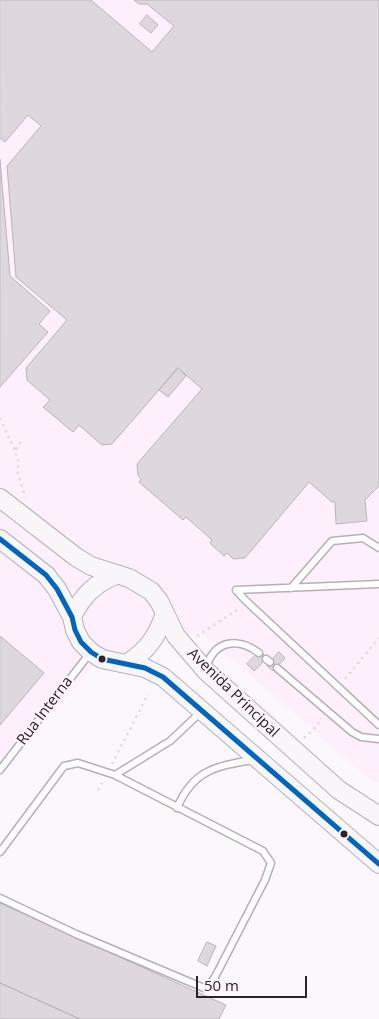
<!DOCTYPE html>
<html>
<head>
<meta charset="utf-8">
<style>
	body { margin:0 }
	#map { position:relative; width:379px; height:1019px; overflow:hidden; background:#fcf7fc; font-family:"Open Sans",sans-serif }
	canvas { display:block }
	.scale { position:absolute; left:196px; top:976px; width:111px; height:22px; box-sizing:border-box; border:2px solid #2c222a; border-top:0; padding-left:6px; font-size:15px; line-height:18px; white-space:nowrap; color:#2c222a; -webkit-text-stroke:4px #fff4fd; paint-order:stroke }
</style>
</head>
<body>
<div id="map">
<canvas width="379" height="1019"></canvas>
<div class="scale">50 m</div>
</div>
<script>
const context = document.querySelector('canvas').getContext('2d');
context.lineJoin = 'round';
function fillPath(path, color) { context.fillStyle = color; context.fill(path, 'evenodd'); }
function trace(path, color, width, dash) { context.strokeStyle = color; context.lineWidth = width; context.lineCap = dash ? 'butt' : 'round'; context.setLineDash(dash || []); context.stroke(path); }
function write(font, color, halo, rows, align = 'center') {
  context.font = font + ' "Open Sans",sans-serif'; context.lineWidth = 4.5; context.setLineDash([]); context.textBaseline = 'middle'; context.strokeStyle = halo; context.fillStyle = color; for (const [text, x, y, turn = 0] of rows) {
    context.save(); context.translate(x, y); context.rotate((+turn || 0) * Math.PI / 180); context.textAlign = isNaN(turn) ? turn : align; if (halo) context.strokeText(text, 0, 0); context.fillText(text, 0, 0); context.restore();
  }
}
fillPath(new Path2D(`
	M0 0H379V783L372 781 200 631 91 668 0 772Z`), '#fdeffb');
const building = new Path2D(`
	M0 0H91L152 52 174 26 147 4H139L134 0H379V486L365 500 367 521 336 524 335 502H332L309 482 245 558 233 559 227 553 224 556 210 543 212 540 186 517 183 520 139 482 141 479 138 476 137 464 202 389 178 368 112 444 102 445 79 425 73 432 43 407 50 400 27 380 26 368 67 320 16 277 7 166 41 126 28 115 5 142 0 138Z
	M147 15 158 25 151 33 140 24Z
	M0 160 10 276 50 311 39 324 48 332 0 387Z
	M178 368 186 376 168 397 159 390Z
	M0 636 44 673 0 725Z
	M260 651 267 658 254 671 247 664Z
	M279 652 285 658 273 671 267 666Z
	M0 903 226 1005 219 1019H80L0 983Z
	M207 942 216 946 207 966 198 961Z
	M0 983 80 1019H0Z`);
fillPath(building, '#ded7de');
trace(building, '#bbb4ba', 1);
const lane = new Path2D(`
	M291 588 332 541 363 538 379 548
	M236 590 245 600 379 725
	M236 590 379 584
	M266 659 270 662
	M206 668C214 640 238 637 259 653
	M277 668 352 732 361 737 379 739
	M0 770 90 653
	M115 775 170 741 201 712
	M177 808C193 770 216 766 253 760
	M0 852 64 766 78 763 115 775 263 851 271 863 265 880 215 977 209 985 204 988 76 934 0 898`);
const secondary = new Path2D(`
	M0 498 76 557 91 566 129 578 151 591 159 601 176 636 206 671 339 790 379 816
	M0 539 46 575 57 589 72 617 75 630 81 642 91 652 102 659 145 668 163 677 379 864
	M72 617C82 596 95 583 116 575
	M128 663C148 650 158 635 165 613`);
trace(lane, '#b6b0b6', 9);
trace(secondary, '#b6b0b6', 20);
trace(new Path2D(`
	M0 418 15 451
	M21 442 15 451 19 464 17 470 25 497
	M197 636 240 608
	M345 679 379 638
	M304 738 317 726 321 718
	M112 764 148 694
	M98 790 102 783`), '#e1dee0', 2.5, [2.5, 4]);
trace(lane, '#fffeff', 6);
trace(secondary, '#f9f6f9', 18);
trace(new Path2D(`
	M0 539 46 575 57 589 72 617 75 630 81 642 91 652 102 659 145 668 163 677 379 864`), '#0065bd', 5);
for (const [x, y, r, color] of [
	[102,659,4.5,"#2c222a"],
	[344,834,4.5,"#2c222a"]
]) { const dot = new Path2D(); dot.arc(x, y, r, 0, 2 * Math.PI); context.fillStyle = color; context.fill(dot); trace(dot, '#fff4fd', 2); }
write('15px', '#2c222a', '#fff4fd', [
	["Avenida Principal",233,693,44],
	["Rua Interna",45,711,-53]
]);
</script>
</body>
</html>
